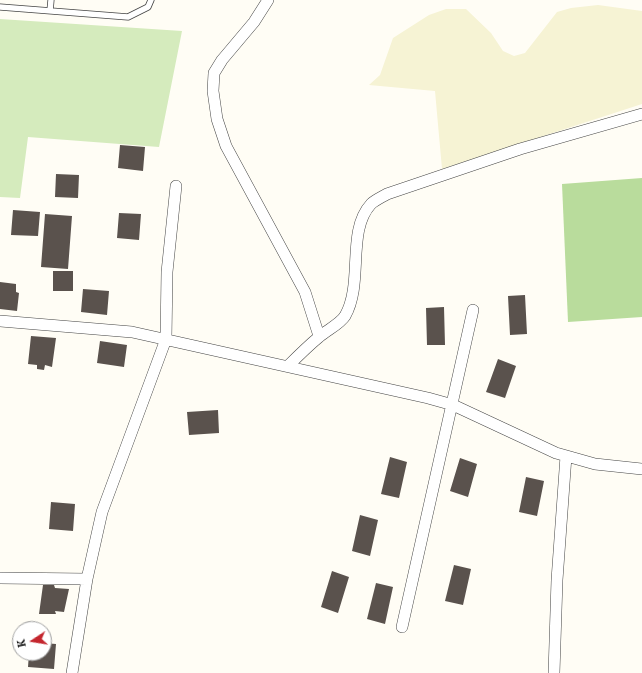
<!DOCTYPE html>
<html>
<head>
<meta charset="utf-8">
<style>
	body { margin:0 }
	#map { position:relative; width:642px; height:673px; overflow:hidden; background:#fffdf5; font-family:"PT Serif",serif }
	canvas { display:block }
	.north { position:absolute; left:12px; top:621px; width:40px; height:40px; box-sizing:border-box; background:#fff; border:1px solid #a0a0a0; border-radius:50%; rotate:258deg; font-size:11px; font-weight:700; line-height:16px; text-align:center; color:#111 }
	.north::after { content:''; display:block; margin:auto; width:14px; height:18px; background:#c4262e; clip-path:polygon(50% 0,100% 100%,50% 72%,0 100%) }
</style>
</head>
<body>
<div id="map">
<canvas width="642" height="673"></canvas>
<div class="north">K</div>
</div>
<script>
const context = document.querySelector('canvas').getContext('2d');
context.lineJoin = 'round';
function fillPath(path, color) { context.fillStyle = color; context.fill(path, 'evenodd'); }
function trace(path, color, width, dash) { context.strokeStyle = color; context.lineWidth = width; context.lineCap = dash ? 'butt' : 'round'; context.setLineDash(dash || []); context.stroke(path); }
fillPath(new Path2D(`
	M598 5 642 11V104L442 169 435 91 369 85 380 75 393 38 429 15 446 9H466L491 33 503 51 514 56 525 53 557 12 571 8Z`), '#f6f3d4');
fillPath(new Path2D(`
	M0 19 182 31 159 147 28 137 20 198 0 197Z`), '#d5ebbd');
fillPath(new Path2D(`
	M642 178V317L568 322 562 184Z`), '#b9dc9c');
fillPath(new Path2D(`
	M120 145 145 147 143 171 118 168Z
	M56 174 79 175 78 198 55 197Z
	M13 210 40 212 38 236 11 235Z
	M119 213 141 214 139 240 117 238Z
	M45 214 72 216 68 269 41 267Z
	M53 271H73V291H53Z
	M0 282 16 284V292L19 293 17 311 0 309Z
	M83 289 109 291 107 315 81 312Z
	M525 295 527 334 510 335 508 296Z
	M444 307 445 345H427L426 308Z
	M31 336 56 338 52 367 45 365 44 370 37 369V365L28 364Z
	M100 341 127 345 124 367 97 363Z
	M498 359 516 366 505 398 486 392Z
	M218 410 219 433 189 435 187 412Z
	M390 457 407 462 399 498 381 494Z
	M460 458 477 464 468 497 450 491Z
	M526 477 544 481 537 516 519 512Z
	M51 502 75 504 73 531 49 529Z
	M360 515 378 520 370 556 352 551Z
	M454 565 471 569 463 605 445 601Z
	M332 571 349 577 338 613 321 607Z
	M376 583 393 587 385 624 367 619Z
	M43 585H54L55 588 69 589 64 612 55 611 56 614H39Z
	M44 643 56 644 54 669 28 667 29 653H44Z`), '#5a524d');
const lane = new Path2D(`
	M0 7 128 17 148 7 151 0
	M50 11 51 0`);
const street = new Path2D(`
	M268 0 254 22 222 60 214 73 213 91 217 119 226 146 305 292 319 336
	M0 321 132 332 428 398 453 405 556 453 595 464 642 469
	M288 366C298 356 308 346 319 337 327 330 340 324 345 316 364 283 346 231 371 204 375 200 382 197 387 194L520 149 642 114
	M0 578 87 579
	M402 627 473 310
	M72 673 87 579 102 512 166 339 167 272 176 186
	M554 673 557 580 566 456`);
trace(lane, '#444', 7);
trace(street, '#444', 12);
trace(lane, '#fff', 5.5);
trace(street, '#fff', 11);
</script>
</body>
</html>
